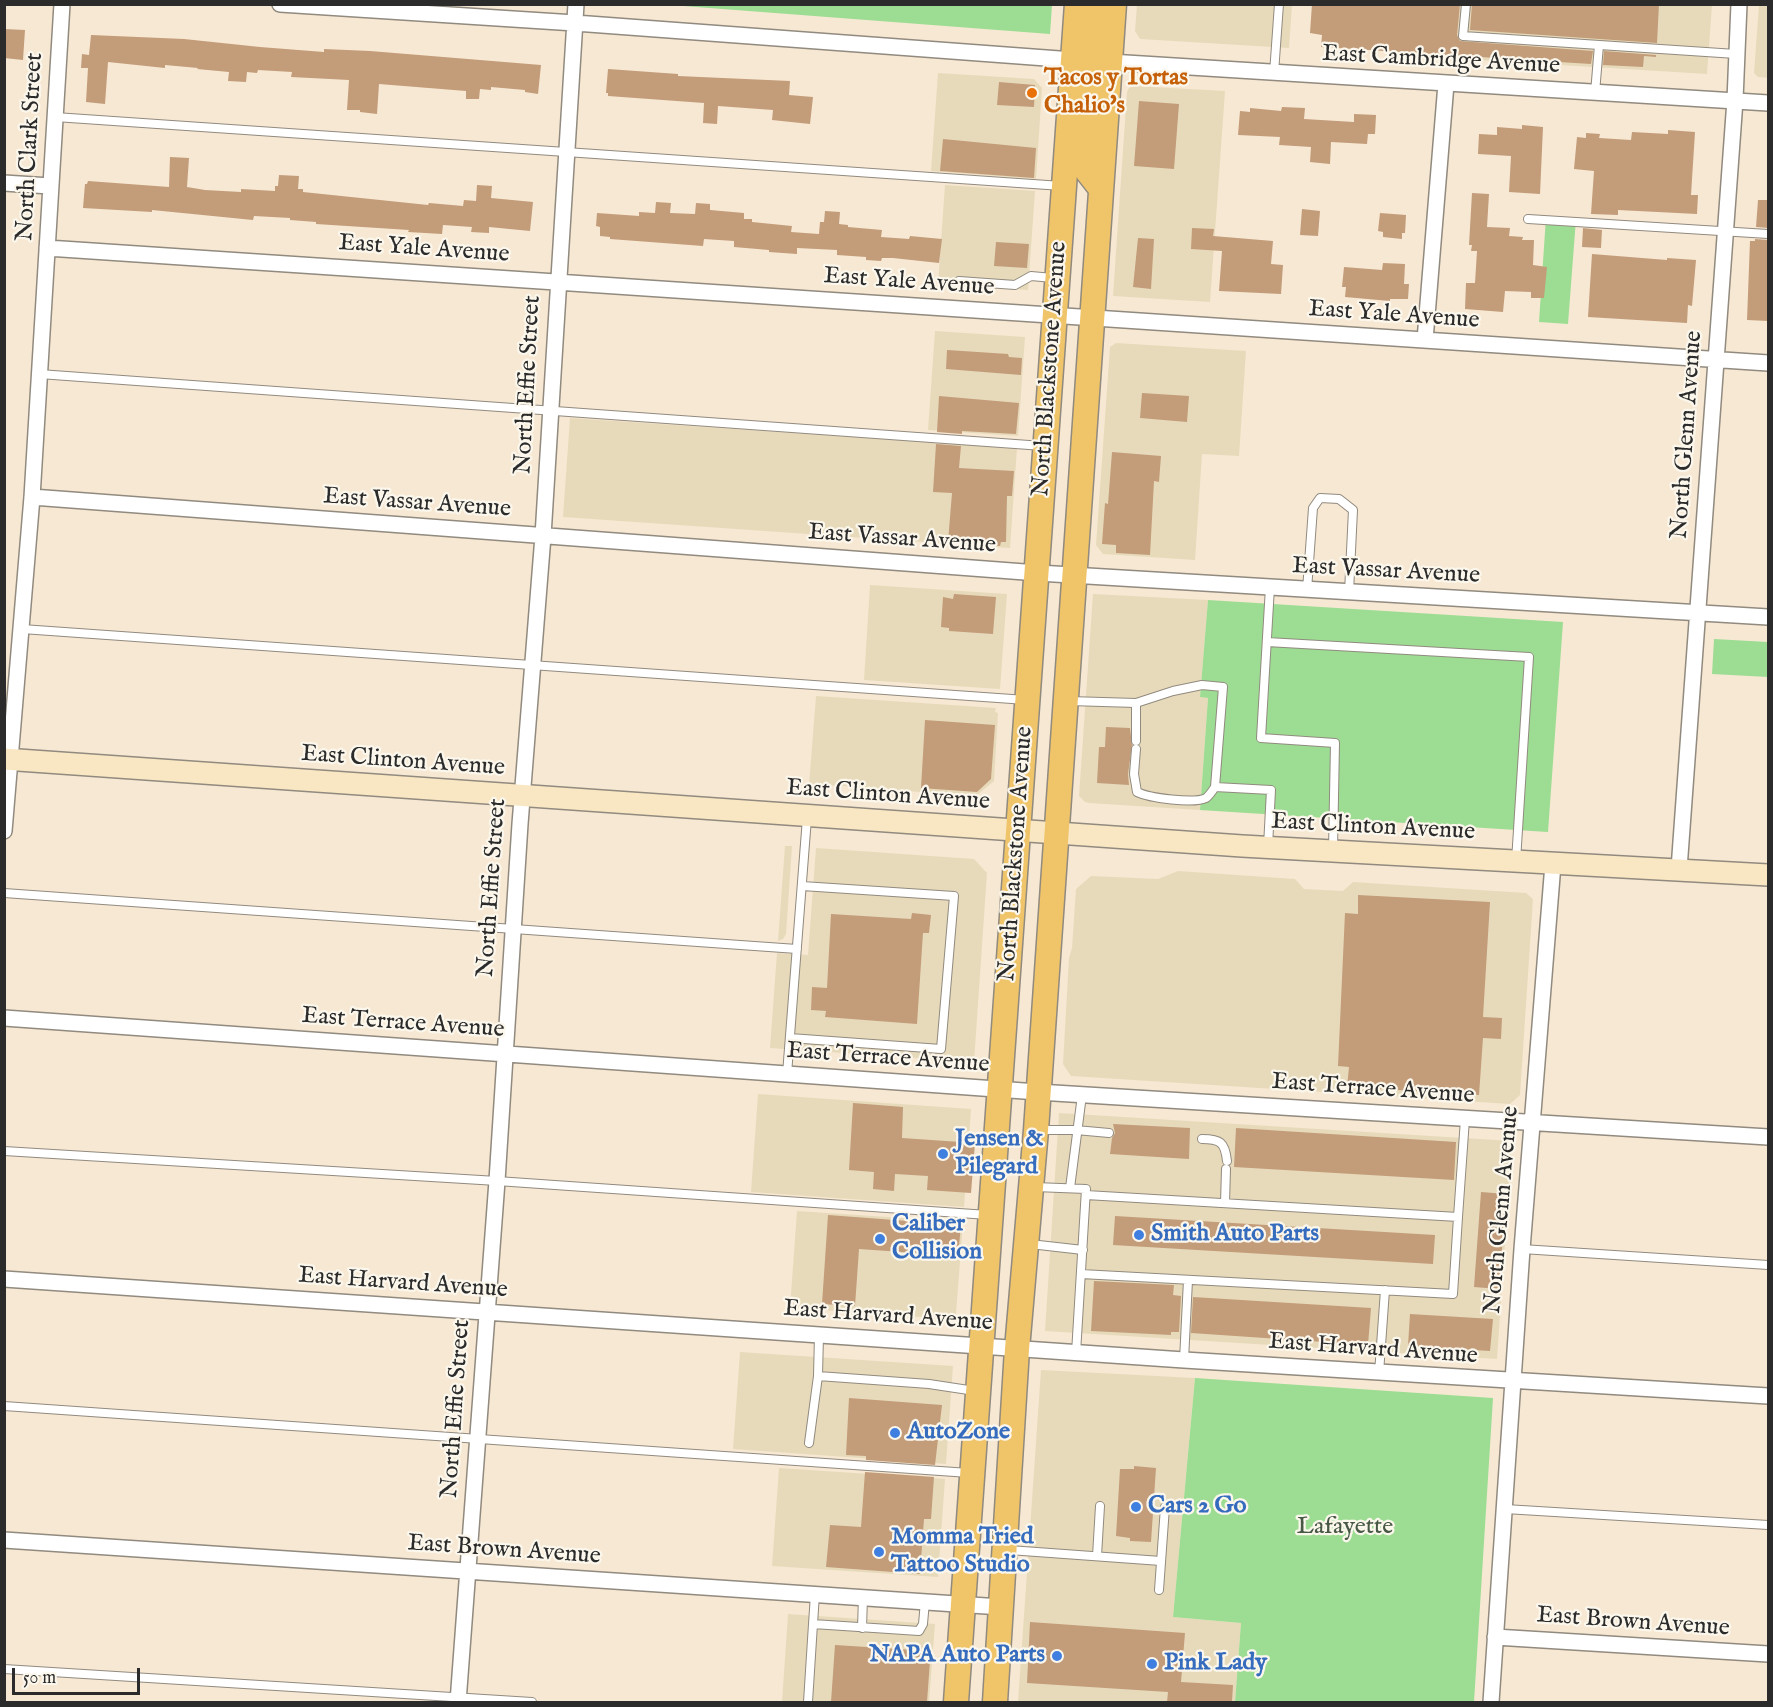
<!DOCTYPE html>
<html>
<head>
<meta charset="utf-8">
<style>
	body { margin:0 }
	#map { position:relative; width:1773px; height:1707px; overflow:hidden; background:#f7e8d3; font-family:"IM FELL English",serif }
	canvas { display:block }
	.frame { position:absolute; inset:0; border:6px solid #2b2b2b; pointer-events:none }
	.scale { position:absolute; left:12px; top:1668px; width:128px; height:27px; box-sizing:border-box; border:3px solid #2b2b2b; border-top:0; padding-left:8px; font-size:18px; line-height:21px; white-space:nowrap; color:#2b2b2b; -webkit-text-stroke:4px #fbf7ec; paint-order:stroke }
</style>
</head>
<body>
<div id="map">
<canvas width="1773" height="1707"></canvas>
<div class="frame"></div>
<div class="scale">50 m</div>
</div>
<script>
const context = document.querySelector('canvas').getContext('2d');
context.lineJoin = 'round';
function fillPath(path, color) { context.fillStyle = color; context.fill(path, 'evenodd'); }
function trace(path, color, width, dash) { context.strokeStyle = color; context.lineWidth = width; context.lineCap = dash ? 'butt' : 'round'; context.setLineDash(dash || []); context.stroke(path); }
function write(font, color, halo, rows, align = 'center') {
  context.font = font + ' "IM FELL English",serif'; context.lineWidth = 4.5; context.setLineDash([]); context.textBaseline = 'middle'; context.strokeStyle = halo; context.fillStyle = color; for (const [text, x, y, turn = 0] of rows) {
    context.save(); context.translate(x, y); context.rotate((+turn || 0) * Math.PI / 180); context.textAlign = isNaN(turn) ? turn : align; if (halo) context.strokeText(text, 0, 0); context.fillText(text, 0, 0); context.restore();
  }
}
fillPath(new Path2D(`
	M1137 5H1292L1289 48 1140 39 1135 31Z
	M1450 5H1712L1707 74 1446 58Z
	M1759 5H1768V78L1758 77 1754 73Z
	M938 73 1034 79 1042 88 1036 179 931 171Z
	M1134 86 1225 91 1210 302 1113 296 1127 92 1129 88Z
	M945 185 1035 191 1028 290 938 284Z
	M935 331 1025 337 1018 436 928 430Z
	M1116 343 1246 351 1239 456 1202 454 1195 560 1103 554 1096 545 1110 347Z
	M570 418 1017 448 1010 548 563 517Z
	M870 585 1007 594 1000 689 864 680Z
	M1093 594 1208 600 1200 697 1208 698 1200 810 1089 803 1085 802 1079 796Z
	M816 696 996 708 995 712 998 713 994 781 976 796 952 793 951 794 847 787 846 786 809 785Z
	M785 846H792L786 934 783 939 778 941Z
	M816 848 974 859 987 873 974 1062 770 1048 777 953 808 955Z
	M1178 871 1295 879 1304 889 1343 891 1353 882 1526 893 1533 899 1520 1095 1510 1104 1071 1076 1063 1064 1069 958 1072 948 1076 889 1091 876 1158 879Z
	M758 1094 971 1109 964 1207 751 1192Z
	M1059 1113 1512 1141 1497 1359 1045 1331Z
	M797 1211 963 1222 956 1314 954 1318 950 1319 790 1308Z
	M740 1352 953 1366 946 1464 733 1449Z
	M1041 1370 1195 1378 1173 1617 1241 1623 1235 1702H1018Z
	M779 1468 945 1479 938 1577 772 1566Z
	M788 1614 935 1624 929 1702H782Z`), '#e7daba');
fillPath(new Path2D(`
	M670 5 1052 4V5L1050 34Z
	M1546 217 1576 219 1568 324 1539 322Z
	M1208 600 1563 622 1548 832 1200 810 1208 698 1200 697Z
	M1714 639 1768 642V677L1712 674Z
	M1195 1378 1493 1398 1474 1702H1235L1241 1623 1173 1617Z`), '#9cdd93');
fillPath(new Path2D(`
	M1312 4H1460L1457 35 1460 41 1593 51 1591 64 1321 47 1322 35 1310 33Z
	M1472 4H1659L1657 43 1470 30Z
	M4 29 25 30 23 60 4 58Z
	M91 35 184 39 260 47 324 52V49L370 51 541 65 538 94 525 92V90L491 87V90L480 89 479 99H466V91L379 84 377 114 360 112V110H347L349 80 291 77 292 72 258 70 257 73 247 72 246 82 228 81 229 72 197 69 198 68 165 65V68L108 62 105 104 86 102 88 68H81L82 54 89 55Z
	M1604 51 1656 55V57L1644 56 1643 67 1603 65Z
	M608 69 678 74V76L790 81 789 95 813 97 810 124 772 120 773 110 718 106 717 124 703 123 704 103 608 96V93H606Z
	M999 82 1035 85 1034 107 997 105Z
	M1139 101 1179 104 1174 169 1134 166Z
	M1282 107 1305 108 1304 119 1354 122V114L1376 115 1375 134H1368L1367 144 1331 142 1330 164 1310 162 1311 147 1279 145 1280 137 1238 135 1240 111 1250 112V108L1281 111Z
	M1522 125 1543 127 1540 194 1509 192 1511 156 1478 154 1479 134 1497 135V127L1522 129Z
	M1668 130 1695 132 1691 195H1698L1697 214 1618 210V215L1591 214 1594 171 1574 169 1577 137 1586 138V133L1600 134 1599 138 1631 140 1632 132 1668 134Z
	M943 139 1036 148 1034 178 940 171Z
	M170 157 189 158 187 187 205 190 241 192V189L275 191V186H278L279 175 299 176 298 189H303V192L428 205 429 203 463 206 464 200 476 201 477 185 492 186 491 198 533 202 530 231 489 227V233L471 232 472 227 443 225 442 234 408 232 409 230 316 224V222L290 220V218L254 216 253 220 152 210V212L83 208 85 184H87L88 181 169 187Z
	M1472 193 1489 194 1487 227 1510 228 1509 236 1523 237 1522 240H1534L1533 265 1547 267 1544 298H1531V292L1505 291 1503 312 1465 309 1466 283H1475L1477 251H1471L1472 245H1469Z
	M1758 200H1768V228L1756 227Z
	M656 202 671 203 670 213 695 214 696 203 710 204V210L744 213V219H752V222L792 226 791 232 819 234 820 222H824L825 211 840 212 839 224 848 225V227L882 230 881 237 909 239 910 236 942 239 939 263 893 258H882L881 261 866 260V257L837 255V250L797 248V254L769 252V250L734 247V241L704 239 703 246 610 239V237L600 236V227L596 226 597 213 639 216V212L655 213Z
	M1302 209 1320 211 1318 236 1300 235Z
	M1380 213 1406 215 1405 233H1402V239L1383 237V232L1378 231Z
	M1192 228 1214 229 1213 236 1273 241 1271 264 1283 265 1281 294 1219 291 1222 251 1191 249Z
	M1583 228 1602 230 1601 248 1582 247Z
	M1138 238 1154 239 1151 289 1133 287Z
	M1755 239 1768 240V321L1747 320 1750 241H1755Z
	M996 242 1029 244 1027 268 994 266Z
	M1592 254 1667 260V258L1696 260 1692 306 1688 305 1687 323 1588 317Z
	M1383 263 1405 264 1404 284H1409L1408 299H1390V301L1345 297 1346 287H1342L1344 267 1382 270Z
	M947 350 1008 354 1009 357 1022 358 1021 375 946 369Z
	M1142 393 1189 396 1187 422 1140 418Z
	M939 396 1019 403 1016 434 962 431V434L937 432Z
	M936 444 961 446 959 468 1014 471 1012 496H1007L1006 542H1001L1000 546 948 542 952 493 933 492Z
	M1112 452 1161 456 1159 482 1154 481 1150 555 1116 553V545L1102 544 1105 503 1108 504Z
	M954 594 996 597 993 634 949 631V628L941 627 943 597 953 599Z
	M925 720 995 725 991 779 977 792 921 788Z
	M1106 727 1130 728 1132 745 1128 774 1129 785 1097 783 1099 747H1105Z
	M1358 895 1490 902 1483 1017 1502 1018 1501 1039 1483 1038 1479 1095 1347 1087 1349 1067 1338 1066 1345 913 1358 914Z
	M912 913 931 915 929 933H923L917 1024 825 1017 826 1011 811 1010 812 987 827 988 831 914 911 919Z
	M853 1103 903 1107 902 1138 975 1143 971 1193 927 1190 928 1176 895 1174 894 1191 873 1189 874 1172 849 1170Z
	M1113 1124 1190 1128 1189 1159 1110 1154 1112 1138 1115 1133Z
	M1236 1128 1456 1142 1454 1180 1234 1167Z
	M1481 1192 1506 1194 1499 1289 1474 1287Z
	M828 1215 961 1225 958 1256 859 1249 855 1306 822 1304Z
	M1115 1216 1435 1235 1433 1264 1113 1245Z
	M1094 1281 1174 1285 1173 1295 1181 1296 1179 1332H1171V1335L1091 1331Z
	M1193 1297 1371 1308 1368 1345 1191 1333Z
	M1410 1314 1493 1319 1490 1351 1408 1346Z
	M849 1398 942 1405 935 1465 866 1460V1456L846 1455Z
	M1134 1466 1156 1468 1151 1542 1130 1541V1538L1116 1536 1120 1469H1134Z
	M865 1472 934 1477 931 1519H924L920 1574 826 1567 830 1525 861 1527Z
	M1030 1622 1185 1633 1181 1682 1233 1685 1232 1702H1167L1168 1692 1027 1683Z
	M835 1645 914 1650V1646L931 1647 927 1702H831Z`), '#c39c7a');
const lane = new Path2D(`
	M1466 4 1463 36 1736 54
	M1274 73 1279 4
	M1595 93 1599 45
	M55 117 1062 186
	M1528 219 1768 234
	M959 281 1015 285 1031 276 1053 278
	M39 374 1043 446
	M1270 587 1261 738 1335 743 1333 850
	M1307 590 1313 508 1320 498 1339 499 1353 510 1349 592
	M22 629 1026 700
	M1267 642 1529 657 1516 861
	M1069 701 1136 703 1173 691 1202 685 1223 687 1215 787 1271 790 1268 846
	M1136 741V703
	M1136 749 1134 774 1137 792C1149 798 1194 804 1206 798 1209 796 1213 790 1215 787
	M4 893 797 949
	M790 1038 941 1049 954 896 802 886
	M787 1074 807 818
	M1039 1130H1076L1109 1133
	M1202 1139C1220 1139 1225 1142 1227 1161
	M4 1151 497 1181 988 1215
	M1035 1187 1086 1189 1076 1353
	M1070 1188 1082 1095
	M1225 1203 1226 1169
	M1458 1217 1465 1119
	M1030 1244 1083 1250
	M1522 1249 1768 1265
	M1081 1274 1453 1294 1458 1217 1086 1195
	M1184 1360 1188 1280
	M1379 1373 1385 1290
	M818 1376 929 1384 975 1391
	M4 1406 969 1473
	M809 1443 818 1376 819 1335
	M1505 1509 1768 1525
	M1009 1550 1161 1561
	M1097 1556 1100 1506
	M1159 1590 1165 1507
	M815 1594 813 1624 919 1631 923 1624 925 1601
	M862 1628 863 1597
	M4 1669 532 1702
	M808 1702 813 1624`);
const street = new Path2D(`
	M280 4 575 23 1073 60
	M1110 62 1768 103
	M4 183 50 186
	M47 248 1768 363
	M1425 340 1446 84
	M32 497 1038 573 1768 617
	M4 831 32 497 62 4
	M1679 869 1735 100 1739 4
	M4 1018 1038 1092 1768 1137
	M4 1279 1184 1360 1768 1396
	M4 1540 1001 1607
	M1495 1637 1768 1654
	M458 1702 497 1181 520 824 543 536 576 4
	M1491 1702 1522 1249 1553 864`);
const secondary = new Path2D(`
	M4 759 1242 846 1768 875`);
const primary = new Path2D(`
	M1094 4C1093 26 1087 52 1110 62
	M1073 60C1082 64 1085 68 1088 78L1087 171 1098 185
	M956 1702 1077 4
	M995 1702 1017 1349 1036 1130 1114 4`);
trace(lane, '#918a7f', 10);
trace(street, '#918a7f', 18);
trace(secondary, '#918a7f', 24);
trace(primary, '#918a7f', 27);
trace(lane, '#fff', 8);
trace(street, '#fff', 15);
trace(secondary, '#f9e7c3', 21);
trace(primary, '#f0c469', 24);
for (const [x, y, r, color] of [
	[1032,93,6,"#e8710a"],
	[943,1154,6,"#3f7fe0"],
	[1139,1235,6,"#3f7fe0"],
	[880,1239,6,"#3f7fe0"],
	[895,1433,6,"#3f7fe0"],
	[1136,1507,6,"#3f7fe0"],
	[879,1552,6,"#3f7fe0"],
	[1057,1656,6,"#3f7fe0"],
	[1152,1664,6,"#3f7fe0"]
]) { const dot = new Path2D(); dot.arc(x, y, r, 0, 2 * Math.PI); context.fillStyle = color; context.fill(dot); trace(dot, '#fbf7ec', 2); }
write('24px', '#2b2b2b', '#fbf7ec', [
	["East Cambridge Avenue",1441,61,3],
	["North Clark Street",31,147,-87],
	["East Yale Avenue",424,250,4],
	["East Yale Avenue",909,283,4],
	["East Yale Avenue",1394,316,4],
	["North Blackstone Avenue",1051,369,-86],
	["North Effie Street",529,385,-87],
	["North Glenn Avenue",1688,435,-86],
	["East Vassar Avenue",417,504,4],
	["East Vassar Avenue",902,540,4],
	["East Vassar Avenue",1386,572,3],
	["East Clinton Avenue",403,762,4],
	["East Clinton Avenue",888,796,4],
	["East Clinton Avenue",1373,828,3],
	["North Blackstone Avenue",1017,854,-86],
	["North Effie Street",493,888,-86],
	["East Terrace Avenue",403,1024,4],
	["East Terrace Avenue",888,1059,4],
	["East Terrace Avenue",1373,1090,4],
	["North Glenn Avenue",1503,1210,-85],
	["East Harvard Avenue",403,1284,4],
	["East Harvard Avenue",888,1317,4],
	["East Harvard Avenue",1373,1350,4],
	["North Effie Street",457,1409,-86],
	["East Brown Avenue",504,1551,4],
	["East Brown Avenue",1633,1623,4]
]);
write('bold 24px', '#c56008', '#fbf7ec', [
	["Tacos y Tortas",1044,79],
	["Chalio's",1044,107]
], 'left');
write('bold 24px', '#366cbe', '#fbf7ec', [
	["Jensen &",955,1140],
	["Pilegard",955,1168],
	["Caliber",892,1225],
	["Collision",892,1253],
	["Smith Auto Parts",1151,1235],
	["AutoZone",907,1433],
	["Cars 2 Go",1148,1507],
	["Momma Tried",891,1538],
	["Tattoo Studio",891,1566],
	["NAPA Auto Parts",1045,1656,"right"],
	["Pink Lady",1164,1664]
], 'left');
write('24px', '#475845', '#fbf7ec', [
	["Lafayette",1345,1528]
]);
</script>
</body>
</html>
